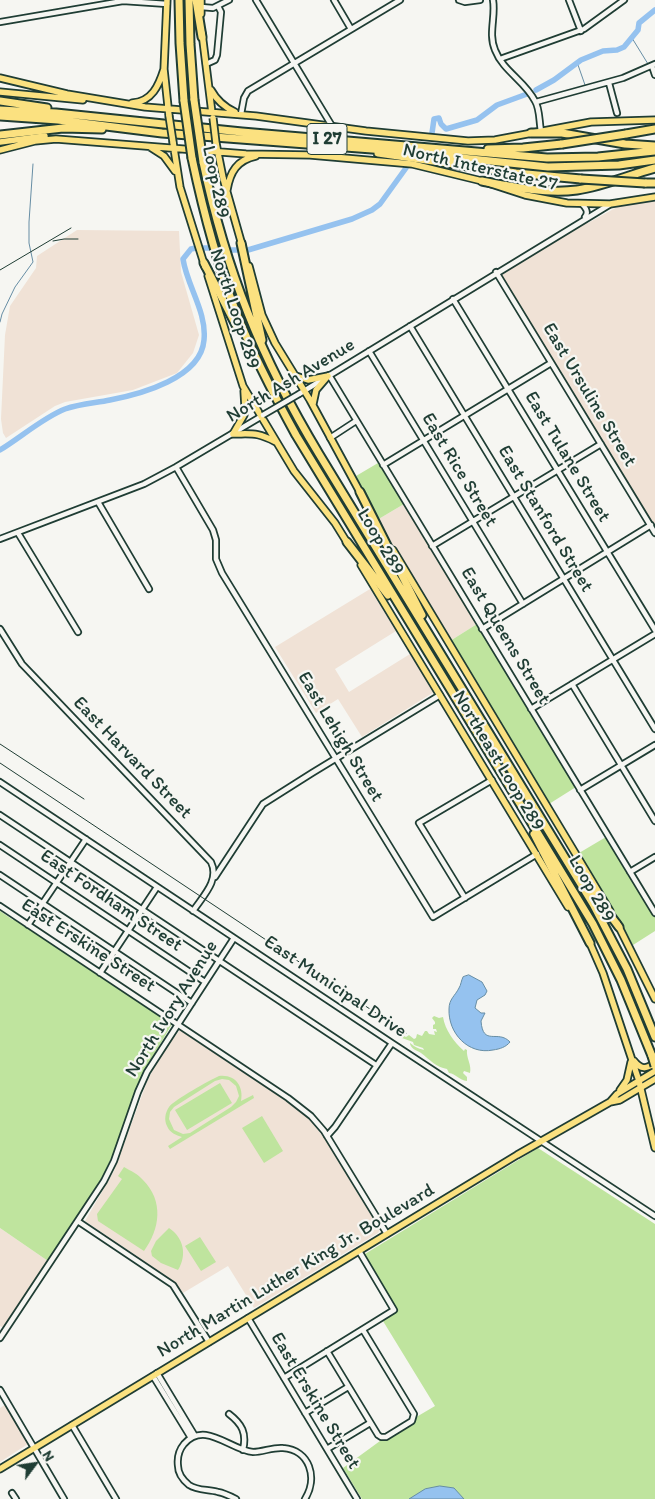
<!DOCTYPE html>
<html>
<head>
<meta charset="utf-8">
<style>
	body { margin:0 }
	#map { position:relative; width:655px; height:1499px; overflow:hidden; background:#f6f6f2; font-family:Itim,sans-serif }
	canvas { display:block }
	.north { position:absolute; left:10px; top:1439px; width:50px; height:50px; -webkit-text-stroke:4px #f6f6f2; paint-order:stroke; rotate:59deg; font-size:14px; font-weight:700; line-height:20px; text-align:center; color:#1f3d34 }
	.north::after { content:''; display:block; margin:auto; width:18px; height:22px; background:#1f3d34; clip-path:polygon(50% 0,100% 100%,50% 72%,0 100%) }
</style>
</head>
<body>
<div id="map">
<canvas width="655" height="1499"></canvas>
<div class="north">N</div>
</div>
<script>
const context = document.querySelector('canvas').getContext('2d');
context.lineJoin = 'round';
function fillPath(path, color) { context.fillStyle = color; context.fill(path, 'evenodd'); }
function trace(path, color, width, dash) { context.strokeStyle = color; context.lineWidth = width; context.lineCap = dash ? 'butt' : 'round'; context.setLineDash(dash || []); context.stroke(path); }
function write(font, color, halo, rows, align = 'center') {
  context.font = font + ' Itim,sans-serif'; context.lineWidth = 4.5; context.setLineDash([]); context.textBaseline = 'middle'; context.strokeStyle = halo; context.fillStyle = color; for (const [text, x, y, turn = 0] of rows) {
    context.save(); context.translate(x, y); context.rotate((+turn || 0) * Math.PI / 180); context.textAlign = isNaN(turn) ? turn : align; if (halo) context.strokeText(text, 0, 0); context.fillText(text, 0, 0); context.restore();
  }
}
fillPath(new Path2D(`
	M655 198V529L501 274 586 221 588 223 619 206Z
	M77 230 179 231 181 272 199 335 193 353 177 373 133 390 65 402 55 406 6 438 3 433 1 419 5 335 10 306 36 268 37 256Z
	M404 504 477 624 450 641 377 520Z
	M370 589 396 631 335 669 349 692 410 654 434 692 362 737 338 699 316 713 275 647Z
	M180 1030 288 1101 308 1117 327 1142 380 1230 378 1233 254 1308 228 1266 183 1293 172 1280 85 1221 114 1171 148 1079 163 1051Z
	M0 1228 48 1261 4 1328 0 1326Z
	M6 1404 28 1444 0 1462V1408Z`), '#f0e2d6');
fillPath(new Path2D(`
	M378 463 404 504 377 520 356 476Z
	M477 624 576 787 549 804 450 641Z
	M606 837 655 917V931L633 945 579 853Z
	M0 911 13 920 14 919 172 1024 142 1075 113 1154 103 1176 48 1261 0 1228Z
	M434 1016 439 1018 443 1017C445 1030 454 1042 464 1051L465 1049 467 1050C466 1058 472 1065 470 1073L464 1071 463 1073 467 1077V1081C459 1080 456 1074 449 1073L447 1069C436 1067 430 1060 421 1053 417 1050 412 1050 410 1044V1043C415 1047 417 1048 424 1050L423 1048 414 1045 413 1042 402 1038 404 1036 406 1037 409 1035 414 1039 416 1038 417 1034 422 1036 425 1031H427L429 1034 435 1035 434 1031 437 1032 436 1029H433V1025L435 1024V1022L432 1018Z
	M219 1076C235 1074 244 1086 241 1101L253 1095 254 1098 170 1149 168 1146 182 1137C176 1135 170 1133 167 1126 164 1120 165 1113 169 1107 174 1100 210 1080 219 1076ZM222 1079 229 1080 236 1086 239 1096 236 1102 231 1107 190 1133 183 1134 174 1130 169 1119 170 1112 174 1107 215 1081Z
	M220 1083 232 1103 187 1130 175 1110Z
	M262 1116 283 1151 264 1163 242 1128Z
	M538 1148 655 1224V1499H362L343 1468 380 1441 379 1439 435 1406 383 1321 391 1310 360 1257Z
	M124 1167C131 1171 138 1174 143 1180 164 1201 160 1229 144 1251L98 1221 97 1214 122 1179 118 1176Z
	M169 1228C184 1238 187 1255 178 1270L161 1263 152 1256 151 1251 156 1241Z
	M200 1237 216 1262 201 1271 185 1246Z`), '#bfe49e');
const water = new Path2D(`
	M469 975 482 982 487 991 485 995 477 1000 475 1008 481 1013H485L481 1021C483 1047 498 1029 510 1042 506 1047 500 1049 493 1050 468 1055 448 1033 449 1009 449 999 455 996 459 988 461 985 461 981 463 977Z
	M440 1486 454 1488 464 1499H409L425 1489Z`);
fillPath(water, '#95c2ef');
trace(water, '#668da4', 1);
trace(new Path2D(`
	M632 38 648 64
	M577 62 585 85
	M0 322 2 314 15 287 33 262 29 243V222L33 164`), '#668da4', 1);
trace(new Path2D(`
	M536 90 554 80 581 60 603 51 617 50 624 47 638 30 639 23 655 10
	M432 133 434 119 439 118 441 124 446 129 477 120 497 105 527 94
	M202 248H209
	M230 250H241
	M248 250 352 219 372 210 380 204 406 168
	M0 450C20 438 44 417 65 409 80 404 95 403 110 400 141 394 201 378 204 340 207 312 187 286 183 259L191 249 196 248`), '#95c2ef', 5.5);
const minor = new Path2D(`
	M256 0 332 126
	M334 0 351 29
	M459 0 465 2 480 0
	M493 0C496 16 488 34 495 50 503 71 525 81 535 101 540 109 539 121 541 131
	M569 0 581 31
	M201 7 213 8 229 0
	M0 22 123 1 167 4
	M500 59 584 29 624 0
	M206 64 215 60 217 55 221 12 218 6
	M652 66 655 75
	M609 83 617 113
	M536 102 623 78 655 64
	M241 114 244 98 248 91 400 0
	M582 204C586 208 589 212 585 217
	M496 272 655 533
	M453 299 655 630
	M410 326 655 729
	M369 351 523 604
	M329 375 655 913
	M299 394 609 205
	M330 438 356 421
	M383 465 551 363
	M176 467 213 530 216 540V559L222 573 433 917 537 854
	M98 502 149 589
	M18 533 78 632
	M0 539 144 484 176 467 262 416
	M432 546 601 444
	M0 629 22 664 211 862C220 880 203 896 193 911
	M482 629 651 525
	M572 684 655 821
	M531 709 655 634
	M0 782 392 1043 655 1216
	M580 790 655 745
	M0 815 376 1065
	M0 845 205 982
	M630 872 655 857
	M0 875 192 1003
	M215 877 263 804 312 773 440 695
	M465 898 419 823 492 780
	M0 906 288 1098 311 1116 324 1131 387 1234
	M28 925 86 839
	M100 973 157 887
	M327 1136 335 1127 392 1043
	M79 1222 173 1285 209 1342
	M248 1318 357 1499
	M0 1338 104 1181 114 1161 138 1092 147 1072 234 938
	M327 1351 378 1435 381 1437H386L412 1421 414 1414 363 1330
	M157 1373 195 1436
	M153 1376 191 1438
	M284 1378 394 1310 359 1251
	M0 1390 64 1499
	M305 1413 348 1387
	M229 1414C242 1424 247 1433 243 1450
	M72 1425 116 1499
	M327 1449 370 1423
	M12 1493 16 1499
	M236 1499C230 1496 224 1493 218 1492 208 1489 198 1491 189 1485 183 1480 178 1473 178 1466 177 1458 179 1450 184 1444 205 1420 230 1450 253 1452 263 1452 273 1447 283 1448 310 1450 318 1478 305 1499`);
const major = new Path2D(`
	M167 0 164 69 169 116
	M201 14V0
	M202 33 212 113
	M0 78 67 94 145 107 256 116 366 131 468 141 495 140 591 122 655 120
	M211 90C217 101 224 107 235 112
	M0 92 83 100
	M132 103C152 102 159 85 164 69
	M0 142 45 136
	M173 142 180 187 205 267
	M216 143 223 178 242 245
	M150 147 164 156 175 171
	M0 150 35 141 56 139 246 154 310 155 412 164 482 181 525 195 567 203 610 204 655 197
	M227 190C230 172 237 160 256 156
	M249 266 262 315 275 343 310 400 361 494
	M208 276 243 386 294 471 335 523 348 544
	M296 376 308 380 328 376
	M244 391 245 408 244 415 233 434C253 434 257 432 276 442
	M313 404 316 390 328 376
	M393 550 610 911
	M361 565 568 907
	M617 923 655 999
	M589 941 603 973 639 1081 655 1148
	M634 1061C641 1070 646 1069 655 1063
	M620 1090 627 1080 631 1062
	M610 1102 617 1094 655 1071
	M0 1469 517 1155 610 1102 620 1100 655 1079`);
const highway = new Path2D(`
	M179 0 180 43 184 101
	M189 0 190 44 194 100
	M196 0 202 37
	M0 101 47 108
	M0 110 56 113 242 132 547 158 598 157 655 151
	M0 116 58 120 162 133 385 150 548 167 619 165 655 160
	M531 133H562L625 144 655 146
	M626 134 655 129
	M0 135 63 128 102 129
	M488 149 523 148 562 144
	M378 153 516 173 581 179
	M192 158C203 210 216 262 236 312 253 355 274 395 296 435L593 924 621 980 652 1056
	M203 162C226 271 261 358 319 454L593 904 627 969 655 1037
	M482 181C513 187 546 194 577 190 604 186 629 175 655 168
	M645 183H655
	M241 243 262 340
	M204 263 238 329
	M360 492 422 615
	M347 542 388 595
	M534 834 590 943
	M576 869 619 927`);
trace(minor, '#1f3d34', 8);
trace(major, '#1f3d34', 9);
trace(highway, '#1f3d34', 11);
trace(minor, '#f6f6f2', 4.5);
trace(major, '#fbe180', 5.5);
trace(highway, '#fbe180', 7);
trace(new Path2D(`
	M53 241 64 239H78
	M0 270 71 228
	M0 744 84 799
	M0 763 406 1033`), '#1f3d34', 1);
const minorBridge = new Path2D(`
	M263 415 299 394`);
const majorBridge = new Path2D(`
	M169 116 173 142
	M213 118 216 143`);
const highwayBridge = new Path2D(`
	M194 100 203 162
	M184 101 192 158
	M562 144 626 134
	M581 179 645 183
	M652 1056 655 1066`);
trace(minorBridge, '#1f3d34', 8, []);
trace(majorBridge, '#1f3d34', 9, []);
trace(highwayBridge, '#1f3d34', 11, []);
trace(minorBridge, '#f6f6f2', 4.5);
trace(majorBridge, '#fbe180', 5.5);
trace(highwayBridge, '#fbe180', 7);
for (const [x, y, w] of [
	[327,139,40]
]) { const box = new Path2D(); box.roundRect(x - w / 2, y - 15.5, w, 31, 4); context.fillStyle = '#f6f6f2'; context.fill(box); trace(box, '#1f3d34', 1); }
write('bold 18px', '#1f3d34', null, [
	["I 27",327,139]
]);
write('19px', '#1f3d34', '#f6f6f2', [
	["North Interstate 27",480,168,13],
	["Loop 289",215,182,78],
	["North Loop 289",234,309,72],
	["North Ash Avenue",291,381,-31],
	["East Ursuline Street",589,395,59],
	["East Tulane Street",567,457,59],
	["East Rice Street",459,470,59],
	["East Stanford Street",545,519,59],
	["Loop 289",380,542,59],
	["East Queens Street",505,636,59],
	["East Lehigh Street",340,737,59],
	["East Harvard Street",132,758,46],
	["Northeast Loop 289",498,761,59],
	["Loop 289",591,889,60],
	["East Fordham Street",111,901,34],
	["East Erskine Street",88,946,33],
	["East Municipal Drive",335,987,34],
	["North Ivory Avenue",172,1009,-58],
	["North Martin Luther King Jr. Boulevard",296,1271,-31],
	["East Erskine Street",315,1401,59]
]);
</script>
</body>
</html>
